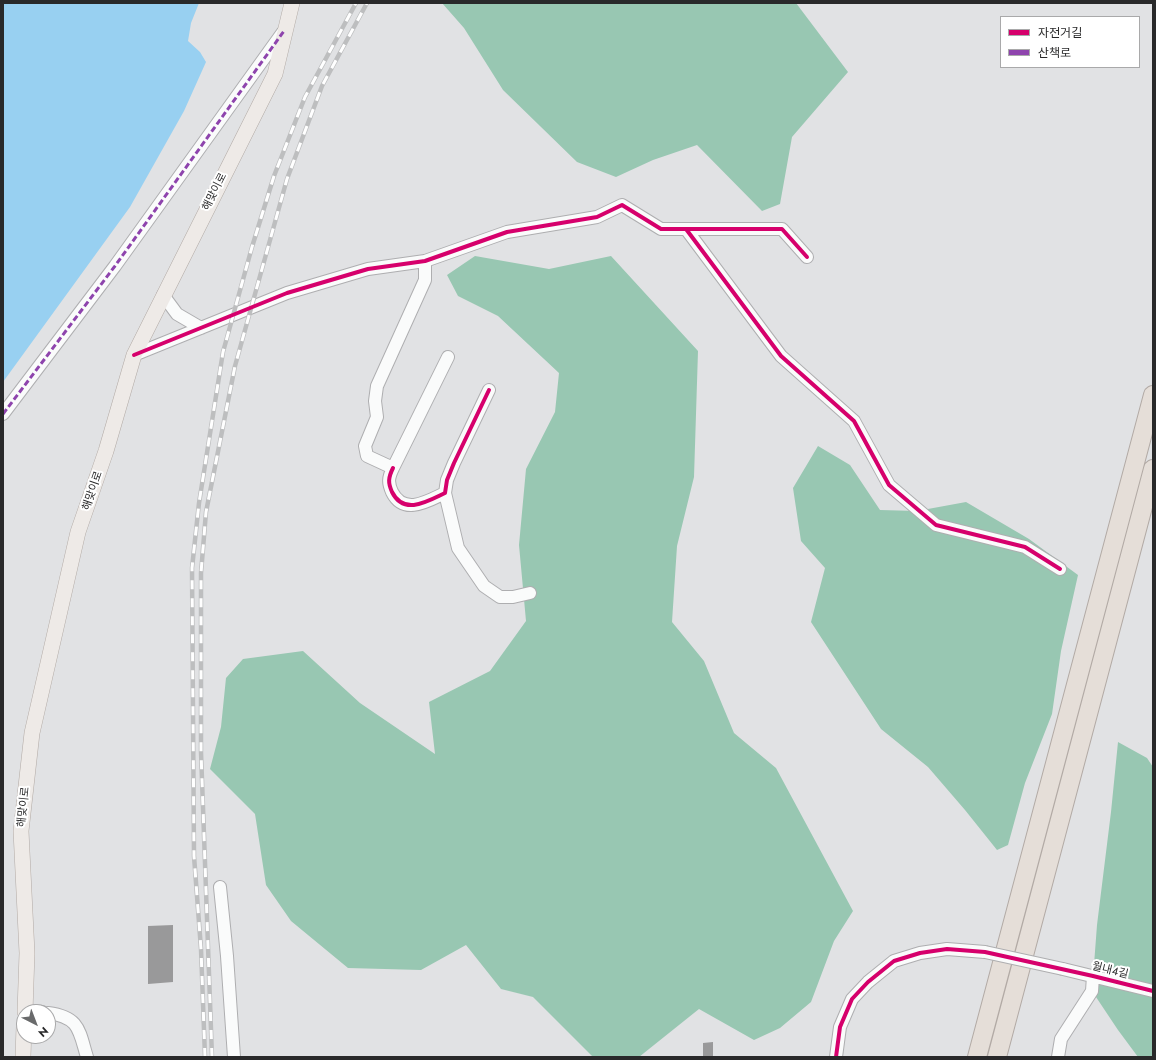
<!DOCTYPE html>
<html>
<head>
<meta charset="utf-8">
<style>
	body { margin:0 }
	#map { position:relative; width:1156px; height:1060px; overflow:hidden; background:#e1e2e4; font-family:Jost,"Noto Sans KR",sans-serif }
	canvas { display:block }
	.frame { position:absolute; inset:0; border:4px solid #29292a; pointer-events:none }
	.legend { position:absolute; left:1000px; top:16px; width:140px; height:52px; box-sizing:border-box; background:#fff; border:1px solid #a9a9aa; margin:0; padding:5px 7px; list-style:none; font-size:12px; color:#29292a }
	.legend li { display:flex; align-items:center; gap:8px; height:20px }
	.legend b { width:20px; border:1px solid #a9a9aa }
	.north { position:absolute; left:16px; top:1004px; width:40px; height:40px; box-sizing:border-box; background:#fff; border:1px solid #a9a9aa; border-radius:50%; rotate:138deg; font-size:11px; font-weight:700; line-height:16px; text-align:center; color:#29292a }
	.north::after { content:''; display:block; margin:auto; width:14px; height:18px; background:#696a6b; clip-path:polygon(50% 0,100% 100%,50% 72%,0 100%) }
</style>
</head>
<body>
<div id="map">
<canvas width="1156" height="1060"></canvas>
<div class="frame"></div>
<ul class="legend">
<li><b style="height:5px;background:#d6006c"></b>자전거길</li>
<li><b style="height:5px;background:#8e44ad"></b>산책로</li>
</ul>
<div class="north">N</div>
</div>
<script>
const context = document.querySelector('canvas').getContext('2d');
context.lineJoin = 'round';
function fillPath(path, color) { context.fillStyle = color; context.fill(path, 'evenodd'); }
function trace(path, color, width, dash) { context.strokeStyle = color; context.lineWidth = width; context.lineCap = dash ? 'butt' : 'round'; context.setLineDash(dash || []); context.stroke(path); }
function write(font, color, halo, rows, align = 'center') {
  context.font = font + ' Jost,"Noto Sans KR",sans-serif'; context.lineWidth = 4; context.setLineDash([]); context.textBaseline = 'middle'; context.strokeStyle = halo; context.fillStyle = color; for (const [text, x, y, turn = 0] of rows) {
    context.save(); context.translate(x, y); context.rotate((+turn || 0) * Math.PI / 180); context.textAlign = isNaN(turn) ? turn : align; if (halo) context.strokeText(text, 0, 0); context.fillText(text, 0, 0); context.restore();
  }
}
fillPath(new Path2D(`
	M442 3H796L848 72 792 137 780 204 762 211 697 145 653 160 616 177 577 162 503 90 464 28Z
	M475 256 549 269 611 256 698 351 694 477 677 546 672 622 704 661 734 733 776 768 853 911 834 941 811 1002 780 1028 754 1040 699 1009 639 1057H593L533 997 501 989 466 945 421 970 348 968 291 921 266 885 255 814 210 769 221 727 226 678 243 659 303 651 360 703 435 754 429 702 490 671 526 621 519 545 526 469 555 412 559 373 498 316 458 296 447 275Z
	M818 446 850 465 880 510 917 511 966 502 1029 539 1078 575 1061 651 1052 714 1025 783 1008 845 997 850 965 810 928 767 881 729 811 622 825 568 801 541 793 488Z
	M1118 742 1147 758 1153 767V1057H1138L1118 1030 1092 991 1097 925 1111 812Z`), '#98c7b2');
fillPath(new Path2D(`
	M3 3H199L191 23 188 41 200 52 206 62 184 111 130 207 3 382Z`), '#98d0f1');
fillPath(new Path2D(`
	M173 925V982L148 984V926Z
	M713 1042V1057H703V1043Z`), '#99999a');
const minor = new Path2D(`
	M686 229 781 356 854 421 889 485 936 525 1025 547 1060 569
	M425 261V280L377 386 375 401 377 417 365 446 367 456 393 468 448 357
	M163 295 177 314 201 328
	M134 355 287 293 368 269 425 261 507 232 597 217 622 205 661 229H782L807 257
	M3 414 115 266 283 32
	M393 468C388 478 388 483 392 492 404 516 428 501 445 493L447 480 454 463 489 390
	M445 493 458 548 484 586 500 597H513L530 593
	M220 887 227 956 234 1057
	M1063 969 1153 991
	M25 1010 42 1012
	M48 1013C80 1017 79 1031 87 1057
	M836 1057 840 1027 852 999 868 982 894 961 920 953 947 949 985 952
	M1058 1057 1061 1039 1092 991 1093 976`);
const major = new Path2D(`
	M25 1012 27 953 21 831 32 733 78 532 106 451 134 355 275 74 292 3
	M23 1057 24 1026`);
const highway = new Path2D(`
	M977 1057 1153 395
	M997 1057 1153 469`);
trace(minor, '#aeaeb0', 14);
trace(major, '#b2aaa5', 16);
trace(highway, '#b2aaa5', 20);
trace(minor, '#fafbfb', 12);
trace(major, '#eeeae7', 15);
trace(highway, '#e5ded8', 18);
const rail = new Path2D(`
	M205 1057 201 949 194 856 192 568 199 503 223 352 252 247 274 176 305 97 356 3
	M212 1057 201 752V573L206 512 235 366 287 179 322 86 367 3`);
trace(rail, '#bdbebf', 4.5);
trace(rail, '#fff', 3, [9]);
const minorBridge = new Path2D(`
	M985 952 1063 969`);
trace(minorBridge, '#aeaeb0', 14, []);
trace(minorBridge, '#fafbfb', 12);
trace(new Path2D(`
	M3 414 115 266 284 31`), '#8e44ad', 3, [6, 3]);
trace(new Path2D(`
	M686 229 781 356 854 421 889 485 936 525 1025 547 1060 569
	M134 355 287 293 368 269 425 261 507 232 597 217 622 205 661 229H782L807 257
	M393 468C388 478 388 483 392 492 404 516 428 501 445 493L447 480 454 463 489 390
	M836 1057 840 1027 852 999 868 982 894 961 920 953 947 949 985 952 1093 976 1153 991`), '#d6006c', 4);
write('11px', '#29292a', '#fff', [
	["해맞이로",215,192,-63],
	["해맞이로",93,491,-71],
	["해맞이로",24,807,-84],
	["월내4길",1110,971,14]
]);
</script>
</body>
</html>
